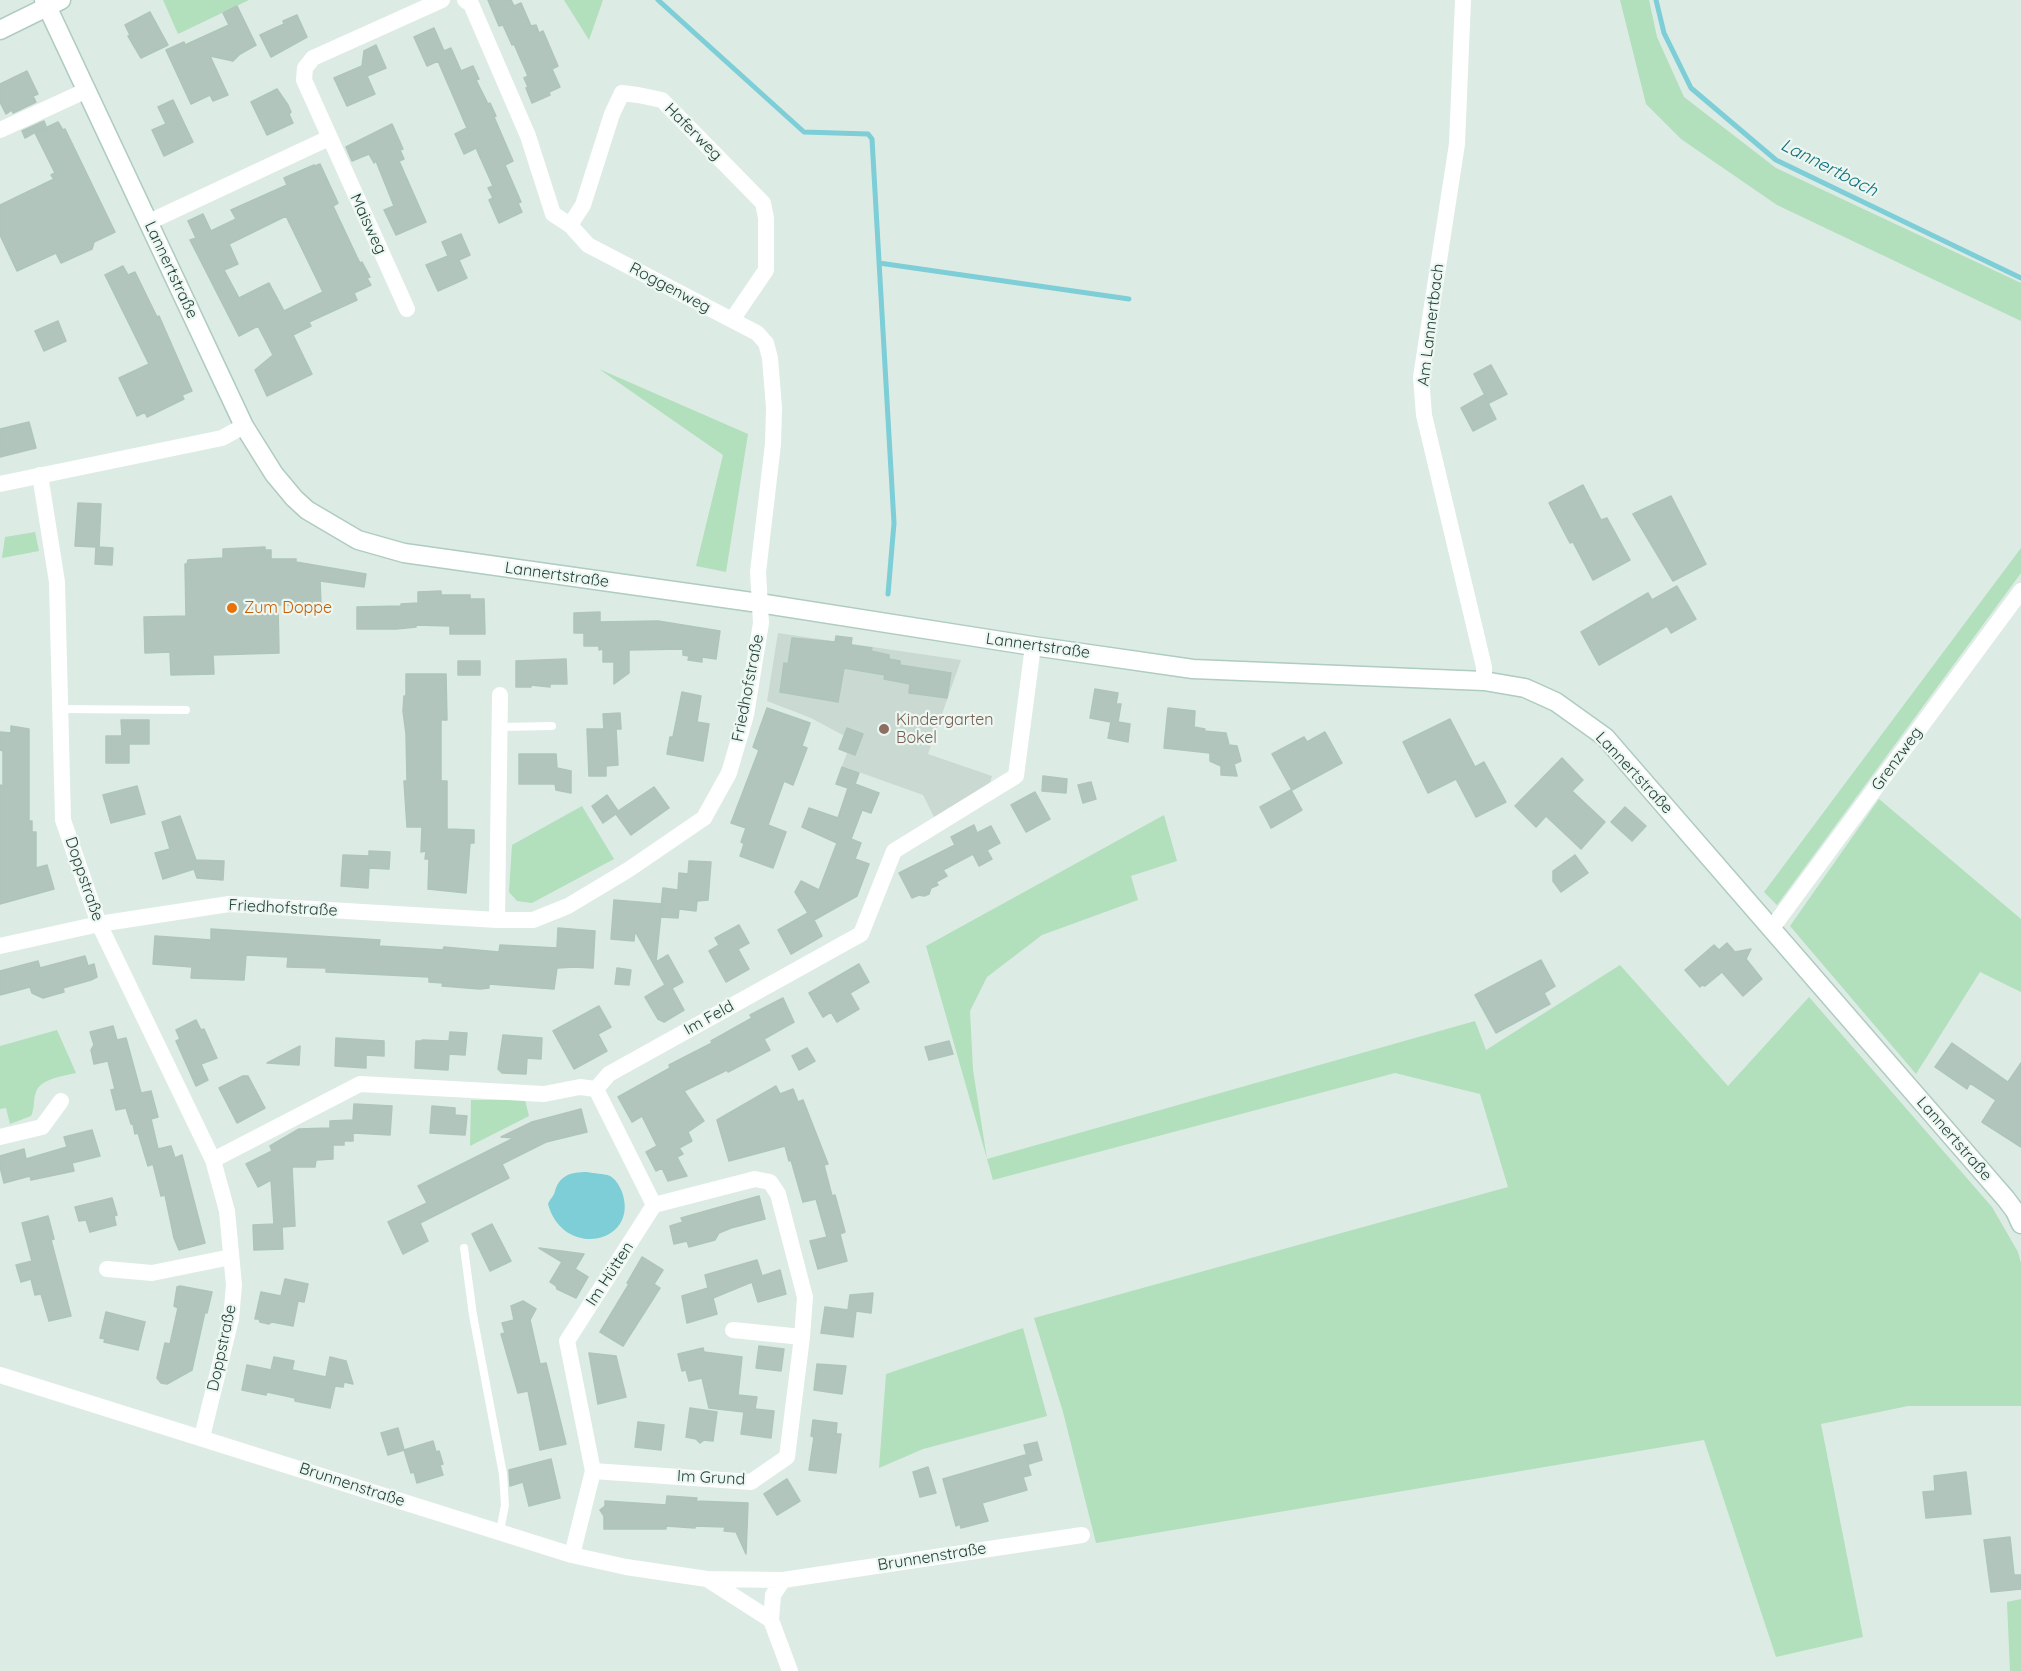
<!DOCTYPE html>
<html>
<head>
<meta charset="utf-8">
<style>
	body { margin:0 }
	canvas { display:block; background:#dcebe4 }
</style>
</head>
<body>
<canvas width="2021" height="1671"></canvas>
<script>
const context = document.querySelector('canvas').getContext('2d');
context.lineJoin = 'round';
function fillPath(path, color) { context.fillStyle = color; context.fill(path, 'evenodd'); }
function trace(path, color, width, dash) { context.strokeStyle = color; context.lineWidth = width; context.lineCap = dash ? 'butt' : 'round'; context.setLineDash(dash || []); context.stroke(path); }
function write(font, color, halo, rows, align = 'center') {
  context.font = font + ' Quicksand,sans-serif'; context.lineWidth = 4.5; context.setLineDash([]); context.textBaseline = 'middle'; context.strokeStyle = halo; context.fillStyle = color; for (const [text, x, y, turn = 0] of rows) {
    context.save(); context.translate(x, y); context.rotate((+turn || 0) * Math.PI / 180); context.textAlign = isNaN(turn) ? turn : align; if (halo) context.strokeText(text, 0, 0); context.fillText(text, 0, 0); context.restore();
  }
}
fillPath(new Path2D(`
	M778 633 961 660 928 754 992 776 989 787 934 817 923 795 842 766 852 740 811 718 767 701Z`), '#cadad2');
fillPath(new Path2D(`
	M163 0H249L178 34Z
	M564 0H603L589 40Z
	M1620 0H1649L1657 37 1684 97 1776 168 2021 283V321L1777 205 1681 139 1646 104Z
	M599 369 748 434 726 572 696 566 723 455Z
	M35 532 39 551 2 558 5 537Z
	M2021 548V573L1777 905 1764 892Z
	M1879 799 2021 919V992L1980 972 1916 1074 1790 926Z
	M582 806 614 859 532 903 517 901 509 892 512 845Z
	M1164 815 1177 861 1131 876 1138 900 1042 935 987 977 970 1011 973 1070 987 1159 1475 1021 1486 1050 1620 965 1728 1086 1809 997 1992 1207 2018 1252 2021 1263V1406H1908L1821 1424 1863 1637 1776 1657 1704 1440 1096 1543 1063 1412 1034 1318 1508 1187 1480 1094 1395 1073 993 1180 926 946Z
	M57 1030 76 1073C64 1076 41 1078 36 1092 33 1099 35 1108 31 1116L10 1124 6 1108 0 1109V1046Z
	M471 1100H525L529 1116 470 1146Z
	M1023 1328 1047 1416 923 1449 879 1468 886 1374Z
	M2021 1599V1671H2010L2007 1602Z`), '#b2dfbc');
fillPath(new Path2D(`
	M587 1172C594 1174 603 1173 610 1176 616 1179 621 1188 623 1195 637 1244 563 1259 548 1204 550 1199 554 1196 555 1191 560 1175 571 1172 587 1172Z`), '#7dced7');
trace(new Path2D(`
	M658 0 804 132 868 134 872 139 894 523 888 594
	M1656 0 1664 33 1691 88 1776 160 2021 278
	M879 263 1129 299`), '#7dced7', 5);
const building = new Path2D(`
	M488 0H511L514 6 521 3 531 26 536 25 539 33 543 31 558 66 552 69 560 87 549 92 550 95 532 103 526 88 528 87 524 78 528 76 514 44 512 45 503 25 499 26Z
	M237 6 256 45 240 54 233 61 210 56 228 95 213 101 210 95 191 104 166 50 184 42 185 45 229 25 223 13Z
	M150 12 168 45 141 58 128 36 130 35 125 25Z
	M297 15 307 37 271 57 260 35 284 24 283 21Z
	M434 28 444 51 451 48 461 71 473 66 479 79 476 80 488 104 490 103 496 116 494 117 513 161 505 165 521 202 518 203 522 212 499 223 489 200 493 198 488 188 493 186 476 148 464 154 455 134 467 128 438 61 427 66 414 37Z
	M376 45 386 68 367 76 375 94 347 106 334 78 362 66 364 51Z
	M27 71 38 94 33 96 36 102 13 113 12 110 6 114 0 102V84Z
	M277 89 288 105 291 112 289 114 293 123 267 135 251 102Z
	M173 100 193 142 164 156 152 130 166 124 158 107Z
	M44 121 46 126 25 138 22 131Z
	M58 122 63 130 65 129 115 232 94 242 92 249 61 263 56 253 17 271 0 235V205L54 179 51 175 55 173 35 133Z
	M392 124 403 149 400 150 404 159 399 161 426 222 396 235 384 210 394 206 376 161 374 163 369 154 352 161 346 147Z
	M320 164 338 203 333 206 357 257 360 263 362 262 370 277 367 278 371 285 354 293 357 300 309 322 311 326 293 335 312 374 267 396 255 370 273 355 258 326 239 336 190 240 196 238 188 221 203 214 211 231 236 219 231 210 287 185 284 178 314 165 315 166ZM286 216 323 292 284 311 269 283 239 298 224 270 238 264 229 244Z
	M461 234 470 255 459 260 467 278 438 291 426 265 448 256 442 242Z
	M123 266 128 275 135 272 157 317 159 316 192 391 182 395 184 399 147 417 145 412 137 416 119 378 149 364 105 275Z
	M58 321 66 341 44 351 35 331Z
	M1491 365 1507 394 1489 403 1474 374Z
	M1484 395 1496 419 1473 431 1461 408Z
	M29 422 36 448 0 457V429Z
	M1583 485 1601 520 1607 518 1630 560 1593 580 1573 542 1570 543 1549 503Z
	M1671 496 1706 564 1673 581 1633 514Z
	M78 503 101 504 99 547 113 548 112 565 95 564 96 547 75 546Z
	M265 547V550H271V559H296V562L366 574 364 587 320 581 321 605H278L279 653 213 655 214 674 171 675 170 652 145 653 144 617 186 616 185 564H187L188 560 223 558V549Z
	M1677 586 1696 619 1671 633 1667 626 1599 665 1581 632 1648 593 1652 600Z
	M441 591V595H470V599H484L485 634H450V626L416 625V627L396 629H357V607L401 606V604L418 603V592Z
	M600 612V622L658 621 720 631 716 659 702 657V662L688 660 689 656 683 655V649L629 650V673L614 684V662H603V649L599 650V646H584V633H574V613Z
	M836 636 852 638 851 645 872 648 871 651 889 655V659L900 661V665L951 673 947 698 909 693 910 684 884 679 885 675 844 668 838 702 780 692 784 663 788 664 792 638 835 642Z
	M566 659 567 684H550V687L531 685V687H516V661Z
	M458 661H480V675H458Z
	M406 674H446L447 720H441V781H447V829L474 830V843H470L466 893 428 889 429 859H425L426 851 421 852 422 827H407L404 781H407L406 734 403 711 404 696 406 697Z
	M1095 689 1118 693 1116 704H1121L1118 722 1130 724 1128 742 1108 738 1111 722 1090 718Z
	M682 692 701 696 697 722 709 724 703 761 667 754 670 737H673Z
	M767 708 810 723 802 746 807 748 793 785 784 781 768 825 786 832 773 868 740 856 744 844 741 842 746 828 731 823 759 750 753 747Z
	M1168 708 1195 711 1194 727 1205 729 1204 731 1226 733 1229 745 1237 746 1241 761 1234 764 1237 776 1221 775V766L1210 761V753L1164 748Z
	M620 713 621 729H616L618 765 606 766V776H589L587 729H604L603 714Z
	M1450 719 1475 767 1484 762 1506 802 1476 817 1456 779 1428 793 1403 742Z
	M121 720H149V744H129V763H106V736H122Z
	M11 726 29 729V821H32V832H36V868L47 865 54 889 0 904V785L3 786V751L0 750V732L11 733Z
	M847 728 863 734 855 755 839 749Z
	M1325 732 1342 763 1292 790 1272 754 1304 737 1307 742Z
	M519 754H556L557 768 571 771V793L556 790 555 784H519Z
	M1562 758 1583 780 1572 791 1605 822 1581 849 1546 816 1536 827 1515 806Z
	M842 767 859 773 855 784 879 793 871 813 862 810 851 839 861 843 855 859 869 864 857 896 814 920 822 936 791 954 778 930 808 913 795 892 801 881 819 890 837 843 802 827 809 808 838 818 848 788 836 784Z
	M1043 776 1067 779 1066 793 1042 791Z
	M1091 782 1096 799 1083 803 1078 785Z
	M137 786 145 814 111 823 103 795Z
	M654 787 669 808 631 835 616 814 603 823 592 806 607 795 618 811Z
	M1291 790 1302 810 1271 828 1260 807Z
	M1035 792 1050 819 1026 832 1011 805Z
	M1625 807 1646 826 1632 841 1611 822Z
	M180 816 196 860 224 861 223 880 197 878 194 869 163 879 155 853 170 849 162 822Z
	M974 825 977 833 991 826 1000 843 987 850 992 859 979 866 973 854 943 870 947 876 936 882 938 885 931 888 929 894 924 896 919 895 912 898 899 873 955 845 951 837Z
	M369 851 390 852 389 869 369 868 368 888 341 886 343 855 369 856Z
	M1575 855 1588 873 1561 892 1553 881V871Z
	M689 861 711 862 708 900 697 901 696 911 679 909 678 918 660 917 663 888 678 890 679 873 688 874Z
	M614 900 662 904 656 962 668 955 683 982 672 988 684 1010 664 1022 658 1019 645 997 665 985 635 931 634 941 611 939Z
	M739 925 749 943 738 949 749 969 726 982 709 951 719 945 715 938Z
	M558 928 595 931 593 968 575 967 557 968 554 989 489 984V988L480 989 442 986 443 983 429 982V977L326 972V968L287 967 288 957 246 955 244 980 191 978 192 967 153 964 155 936 211 940V929L380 940 379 946 443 950 444 947 499 952 500 945 557 948Z
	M1727 943 1735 952 1751 949 1746 959 1762 979 1743 996 1722 972 1705 986 1702 985 1700 987 1685 970 1714 945 1719 950Z
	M85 956 88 966 94 964 97 977 91 980 63 988 64 992 43 998 32 993 30 987 0 995V971L38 961 40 968Z
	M1541 960 1555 986 1544 993 1550 1004 1496 1033 1475 995Z
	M859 964 869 982 850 993 859 1009 837 1022 831 1012 823 1017 809 993Z
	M617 968 631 970 629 985 615 984Z
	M783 998 794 1022 764 1039 770 1050 728 1072 727 1070 684 1091 704 1121 688 1132 692 1141 679 1148 683 1154 677 1157 687 1176 668 1181 662 1168 656 1171 646 1152 657 1146 642 1116 632 1122 618 1097 670 1068 669 1065 712 1043 711 1041 752 1018 750 1015Z
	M599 1006 611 1027 598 1034 607 1051 574 1069 553 1031Z
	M196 1020 201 1030 204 1029 217 1058 201 1064 208 1080 196 1086 176 1041 180 1039 176 1030Z
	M113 1026 117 1040 126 1038 141 1093 151 1091 158 1117 151 1119 158 1149 171 1146 175 1158 182 1155 205 1243 179 1250 174 1238 165 1195 161 1196 153 1164 148 1166 138 1133 135 1134 133 1124H131L126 1108 116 1110 111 1090 115 1089 108 1061 94 1064 91 1050 94 1045 90 1032Z
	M450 1032 467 1033 465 1055 449 1054 448 1070 415 1068 416 1041H422V1040L449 1041Z
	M503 1035 542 1038 541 1059 527 1058 526 1074 502 1073 498 1069Z
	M336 1038 384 1041V1056L366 1055V1068L335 1066Z
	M949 1041 953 1054 929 1060 925 1047Z
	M1952 1043 2008 1082 2021 1063V1147L1982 1122 1996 1100 1970 1083 1967 1089 1935 1067Z
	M300 1046 299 1065 267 1063Z
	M807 1048 815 1061 799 1070 792 1056Z
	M243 1076H248L265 1108 237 1123 219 1088Z
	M776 1086 780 1094 793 1089 798 1102 803 1100 828 1164 824 1165 832 1196 835 1195 845 1232 840 1234 847 1261 818 1269 810 1241 827 1237 816 1199 803 1202 791 1160 789 1161 785 1146 729 1161 717 1120Z
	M354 1104 392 1106 390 1135 353 1133V1141H344V1145H333V1159L316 1160 315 1167H292L295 1226 282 1227 283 1249 254 1250 253 1225 274 1224 271 1180 258 1187 246 1164 272 1151 270 1146 299 1129 330 1128V1121L353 1120Z
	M432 1106 455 1108V1115L467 1116 465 1135 430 1133Z
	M581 1109 587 1132 546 1142 502 1164 509 1178 420 1223 428 1241 403 1254 388 1222 427 1203 418 1186 514 1138 501 1137 532 1122Z
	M92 1130 100 1156 72 1163 74 1171 31 1180 30 1176 4 1183 0 1167V1156L24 1149 26 1159 67 1147 64 1137Z
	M759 1196 765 1219 731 1228 719 1233 715 1240 689 1247 687 1241 674 1244 670 1226 683 1222 681 1218Z
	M112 1198 117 1215 114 1216 116 1225 90 1232 86 1220 79 1221 75 1207Z
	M48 1216 54 1239 51 1240 71 1316 49 1321 41 1294 35 1295 31 1279 21 1282 16 1265 32 1261 22 1223Z
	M492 1224 511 1261 490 1271 472 1234Z
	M539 1248 584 1254 575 1269 588 1277 576 1298 557 1289 556 1286 550 1282 562 1262Z
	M642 1257 663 1270 654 1284 660 1288 623 1346 600 1332 629 1284 627 1283Z
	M757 1260 762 1276 780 1270 786 1294 758 1302 752 1282 713 1298 717 1314 687 1323 682 1296 708 1288 705 1275Z
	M285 1279 308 1284 304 1302 298 1301 293 1326 272 1322 269 1324 260 1322 259 1319H255L261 1292 281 1296Z
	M180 1286 212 1292 207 1313 205 1312 192 1370 167 1384 161 1383 157 1378 165 1343 170 1344 178 1308 174 1306 177 1287Z
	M873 1293 871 1313 856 1311 853 1337 821 1333 825 1307 848 1310 850 1295Z
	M523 1301 536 1309 530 1320 540 1364 546 1363 566 1444 540 1450 528 1391 518 1393 501 1334 505 1333 502 1323 514 1320 511 1306Z
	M106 1312 145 1322 138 1350 104 1342 105 1339 100 1338Z
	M759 1346 784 1349 781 1371 756 1368Z
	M703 1348 704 1352 742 1357 738 1395 757 1397 755 1409 774 1411 771 1438 741 1434 744 1412 709 1408 702 1378 689 1381 686 1370 682 1371 678 1354Z
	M589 1353 616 1356 626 1397 598 1404Z
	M274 1357 294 1361 292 1370 326 1377 330 1357 346 1361 353 1384 344 1382 343 1387 335 1386 330 1408 295 1401V1398L267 1392 266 1395 242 1390 247 1365 271 1370Z
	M817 1364 846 1366 842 1394 814 1390Z
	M690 1408 717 1412 713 1441 704 1440 700 1443 696 1439 686 1437Z
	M813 1420 837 1423 836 1434H841L836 1473 809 1470 814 1437 811 1436Z
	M638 1422 664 1425 661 1450 635 1447Z
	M398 1428 404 1450 388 1455 381 1433Z
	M433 1441 436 1452 439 1451 443 1464 440 1465 443 1475 417 1483 414 1472 411 1473 404 1450Z
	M1037 1442 1042 1460 1029 1464 1024 1445Z
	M1025 1455 1031 1475 1023 1477 1027 1490 982 1503 988 1521 961 1528 960 1524 956 1526 943 1479Z
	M551 1459 560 1498 529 1506 523 1482 510 1486 509 1470Z
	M928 1467 936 1493 920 1497 913 1472Z
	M1966 1472 1971 1514 1926 1518 1923 1492 1935 1491 1934 1476Z
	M787 1479 800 1501 777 1515 764 1494Z
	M667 1496 697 1498 696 1501 748 1503 746 1554 736 1532 724 1531 725 1527 695 1526V1528L666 1526V1529H604V1516L600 1510 605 1506V1501L666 1505Z
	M2010 1537 2014 1575H2021V1589L1991 1592 1984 1540Z`);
fillPath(building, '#b1c5bc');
trace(building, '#aec5ba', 1.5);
const secondary = new Path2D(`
	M44 0 244 426 274 474 294 498 307 510 358 540 404 553 759 603 1033 646 1193 669 1484 681 1525 688 1556 702 1605 737 2006 1199 2015 1211 2021 1224
	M0 30 61 0`);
trace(secondary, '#aeccbf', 21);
trace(new Path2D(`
	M61 709 186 710
	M501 727 552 726
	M464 1248 473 1315 503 1474 505 1505 500 1531`), '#fff', 8);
trace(new Path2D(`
	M1463 0 1457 144 1421 377 1424 415 1484 667V681
	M0 130 85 91
	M149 222 329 138
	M570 225 583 205 612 114 622 93 638 95 662 100 763 203 766 218V270L732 320
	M407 309 304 80 305 68 313 58 442 0
	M40 475 57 582 63 820 99 924 213 1160 227 1211 234 1285 231 1319 202 1437
	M0 484 222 438 244 426
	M497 920 500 695
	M1772 928 2021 591
	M0 946 99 924 229 904 497 920H533L568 906 628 870 704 818 729 773 746 715 761 623 758 572 773 444 774 408 770 358 766 343 757 333 588 245 570 225 553 214 528 136 471 4 465 0
	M0 1137 42 1127 61 1101
	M213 1160 360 1084 544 1094 580 1087 596 1089 609 1074 861 934 894 851 1016 776 1033 646
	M107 1269 152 1273 231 1257
	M733 1330 802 1337
	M0 1375 572 1555 626 1567 707 1579 783 1580 1082 1535
	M593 1471 567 1341 654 1205 596 1089
	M572 1555 593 1471 751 1482 787 1457 802 1337 805 1297 778 1194 770 1182 755 1179 654 1205
	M707 1579 771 1620 790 1671
	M771 1620 773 1595 783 1580`), '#fff', 16);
trace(secondary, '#fff', 18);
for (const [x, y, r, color] of [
	[232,608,6,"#e8710a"],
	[884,729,6,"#8d6e63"]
]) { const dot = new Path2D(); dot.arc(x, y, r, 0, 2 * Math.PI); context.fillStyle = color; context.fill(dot); trace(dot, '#edf7f1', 2); }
write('16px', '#1d3b32', '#edf7f1', [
	["Haferweg",693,132,45],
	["Maisweg",368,224,65],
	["Lannertstraße",171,270,65],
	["Roggenweg",670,288,28],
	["Am Lannertbach",1431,325,-83],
	["Lannertstraße",557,575,8],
	["Lannertstraße",1038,646,8],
	["Friedhofstraße",748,688,-79],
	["Grenzweg",1897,759,-54],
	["Lannertstraße",1634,773,47],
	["Doppstraße",84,879,71],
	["Friedhofstraße",283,908,3],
	["Im Feld",709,1018,-29],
	["Lannertstraße",1954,1139,49],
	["Im Hütten",610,1274,-57],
	["Doppstraße",222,1348,-78],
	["Im Grund",711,1478,3],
	["Brunnenstraße",352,1485,18],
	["Brunnenstraße",932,1557,-9]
]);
write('16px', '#c56008', '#edf7f1', [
	["Zum Doppe",244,608]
], 'left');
write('16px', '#785e54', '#edf7f1', [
	["Kindergarten",896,720],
	["Bokel",896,738]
], 'left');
write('italic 18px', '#11707d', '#edf7f1', [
	["Lannertbach",1829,168,27]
]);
</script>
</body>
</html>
